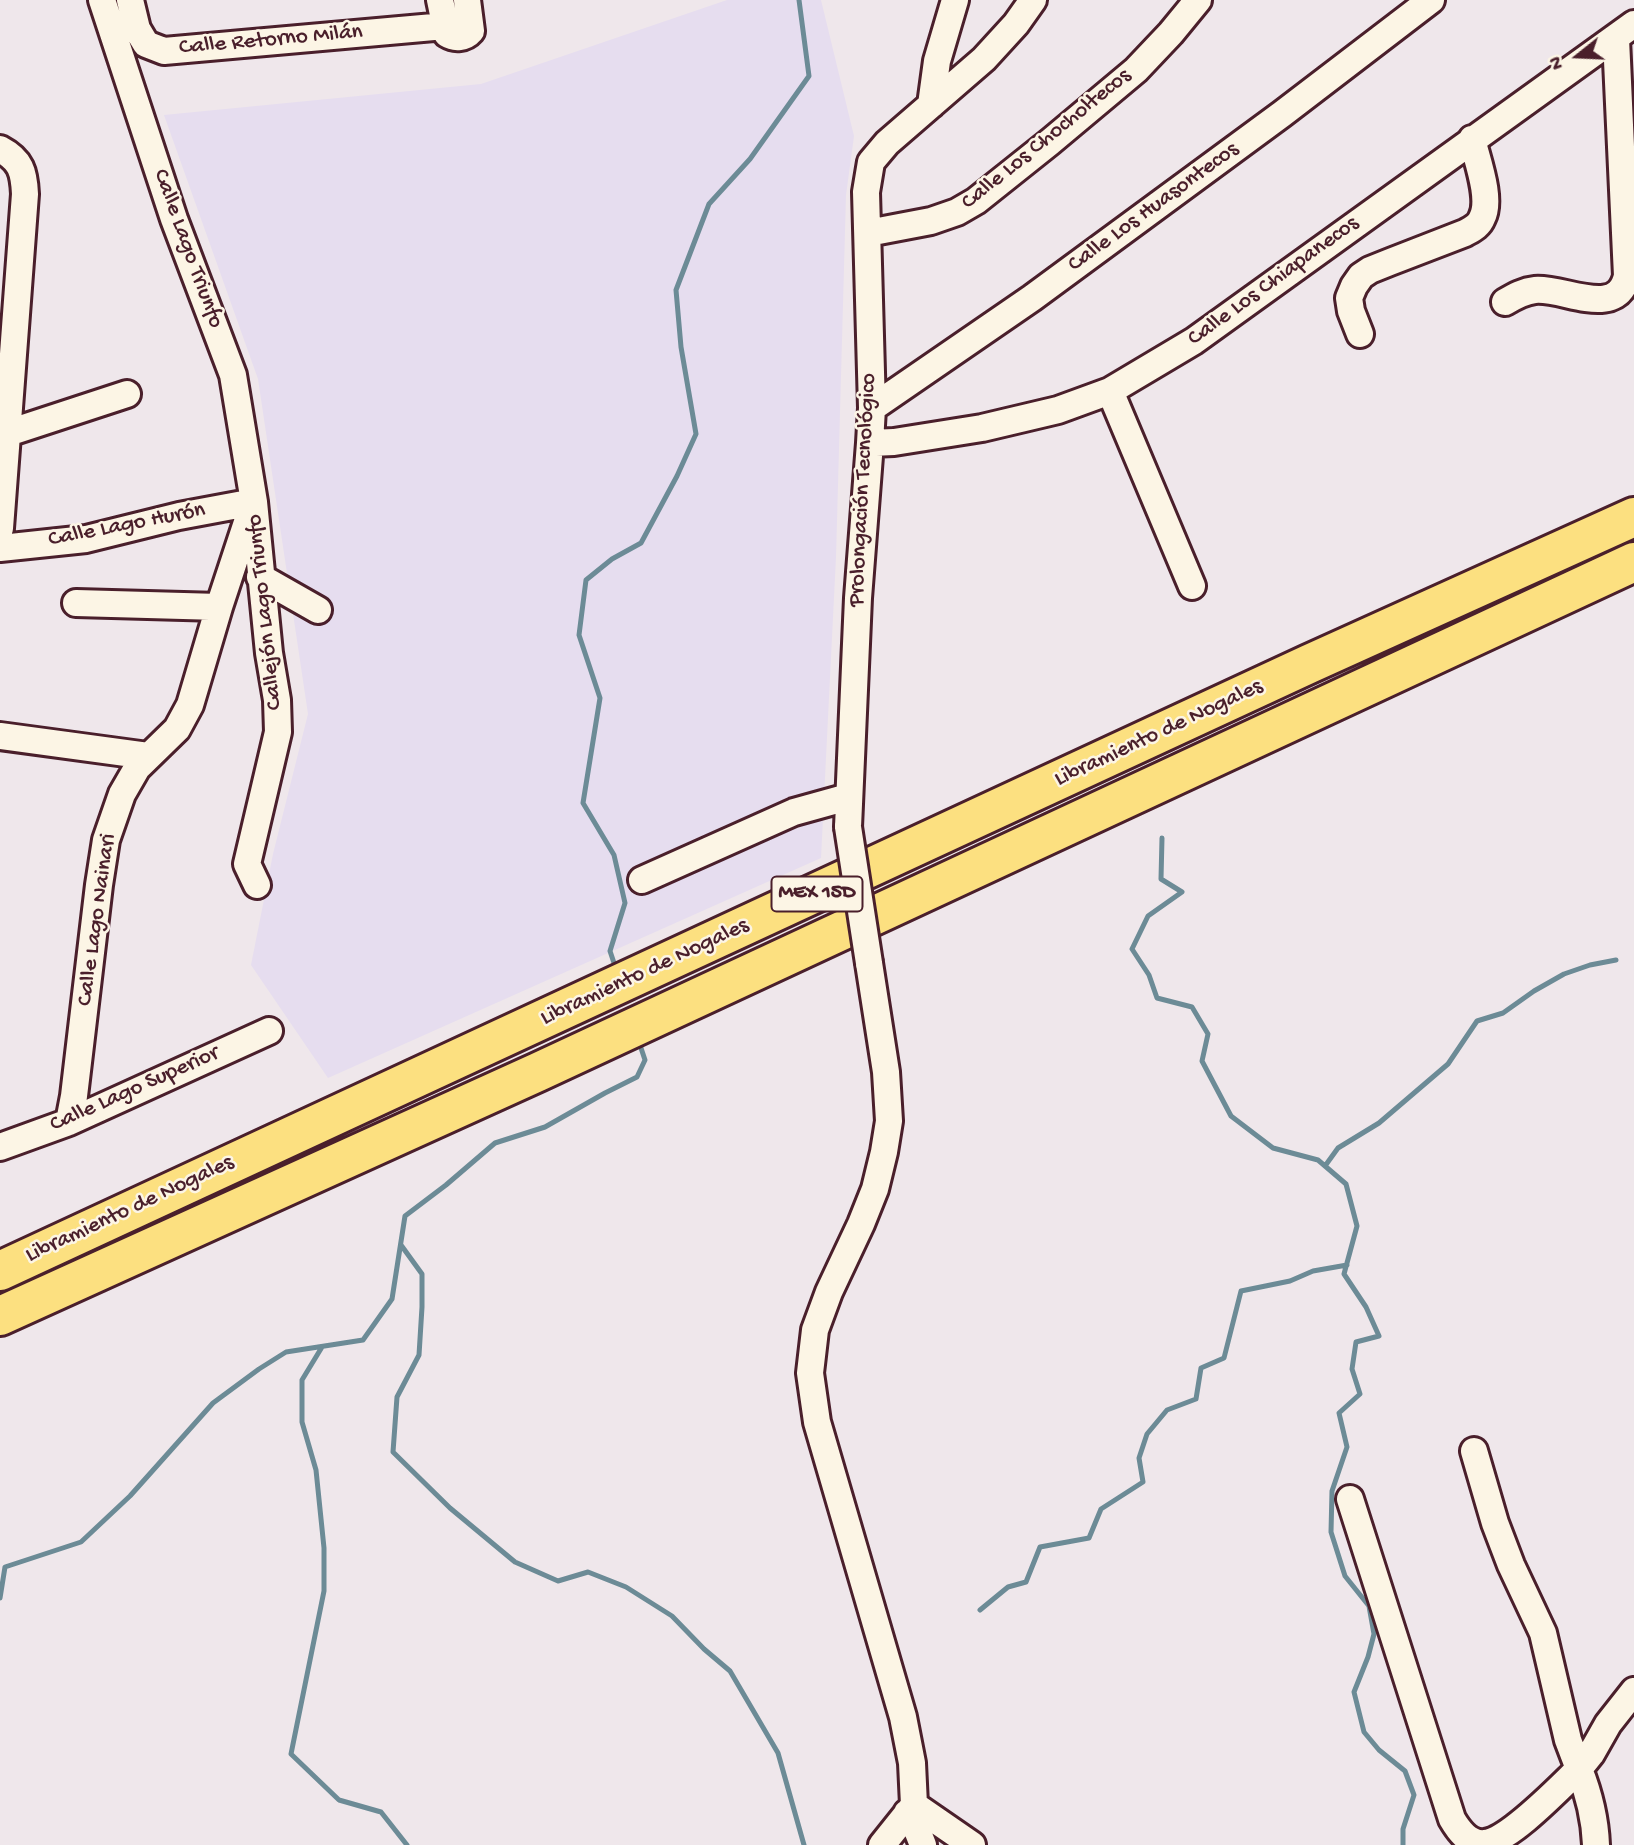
<!DOCTYPE html>
<html>
<head>
<meta charset="utf-8">
<style>
	body { margin:0 }
	#map { position:relative; width:1634px; height:1845px; overflow:hidden; background:#efe7eb; font-family:"Gochi Hand",sans-serif }
	canvas { display:block }
	.north { position:absolute; left:1543px; top:21px; width:70px; height:70px; -webkit-text-stroke:5px #fcf5e5; paint-order:stroke; rotate:252deg; font-size:19px; font-weight:700; line-height:28px; text-align:center; color:#4a1f2b }
	.north::after { content:''; display:block; margin:auto; width:24px; height:32px; background:#4a1f2b; clip-path:polygon(50% 0,100% 100%,50% 72%,0 100%) }
</style>
</head>
<body>
<div id="map">
<canvas width="1634" height="1845"></canvas>
<div class="north">N</div>
</div>
<script>
const context = document.querySelector('canvas').getContext('2d');
context.lineJoin = 'round';
function fillPath(path, color) { context.fillStyle = color; context.fill(path, 'evenodd'); }
function trace(path, color, width, dash) { context.strokeStyle = color; context.lineWidth = width; context.lineCap = dash ? 'butt' : 'round'; context.setLineDash(dash || []); context.stroke(path); }
function write(font, color, halo, rows, align = 'center') {
  context.font = font + ' "Gochi Hand",sans-serif'; context.lineWidth = 5; context.setLineDash([]); context.textBaseline = 'middle'; context.strokeStyle = halo; context.fillStyle = color; for (const [text, x, y, turn = 0] of rows) {
    context.save(); context.translate(x, y); context.rotate((+turn || 0) * Math.PI / 180); context.textAlign = isNaN(turn) ? turn : align; if (halo) context.strokeText(text, 0, 0); context.fillText(text, 0, 0); context.restore();
  }
}
fillPath(new Path2D(`
	M727 0H821L854 136 846 195 836 557 821 858 328 1078 251 965 273 854 308 714 258 379 164 115 481 84Z`), '#e6ddef');
trace(new Path2D(`
	M1162 838 1161 879 1182 892 1148 916 1132 949 1149 975 1157 998 1192 1007 1208 1034 1202 1061 1231 1116 1273 1148 1318 1160 1346 1184 1357 1226 1344 1274 1366 1307 1379 1336 1356 1342 1352 1369 1360 1394 1339 1413 1347 1447 1332 1491 1331 1532 1345 1576 1369 1606 1374 1634 1368 1657 1354 1692 1364 1732 1379 1750 1405 1771 1414 1795 1403 1829V1845
	M615 966 610 951 625 903 614 855 583 803 600 698 579 635 586 580 612 559 641 543 677 476 696 434 681 347 676 290 709 204 750 159 809 76 799 0
	M1325 1166 1338 1148 1379 1123 1448 1064 1477 1021 1503 1013 1534 991 1564 974 1590 965 1616 960
	M401 1245 422 1274V1307L419 1355 397 1397 393 1452 450 1508 515 1562 558 1581 588 1572 626 1587 672 1616 704 1649 730 1671 778 1753 804 1845
	M322 1347 302 1380V1422L316 1470 324 1548V1591L291 1754 339 1800 381 1812 407 1845
	M0 1598 5 1567 81 1542 130 1496 213 1403 259 1369 286 1352 363 1340 392 1299 405 1216 446 1185 495 1143 545 1127 605 1093 637 1077 645 1060 640 1045
	M980 1610 1008 1587 1026 1582 1040 1547 1089 1538 1101 1509 1143 1482 1139 1458 1147 1434 1167 1410 1196 1399 1201 1368 1224 1358 1241 1291 1290 1281 1313 1271 1347 1265`), '#6c8b96', 5);
const minor = new Path2D(`
	M102 0 174 219 233 375 254 502 269 653 277 700 278 732 247 864 257 885
	M130 0 137 29 146 44 164 51 445 26
	M440 0 447 34C455 39 465 38 471 31L467 0
	M931 105 937 61 955 0
	M0 149C21 160 24 172 25 194L0 528
	M868 233 931 221 957 212 976 201 1050 142 1136 70 1171 33 1198 0
	M1505 302C1515 296 1524 291 1535 290 1564 287 1617 320 1627 276L1616 39
	M1360 334 1351 311 1349 298 1354 286 1361 276 1370 270 1390 262 1465 233C1472 229 1479 226 1482 218 1492 199 1477 160 1472 139
	M1110 391 1192 586
	M872 408 1032 298 1282 114 1431 0
	M8 433 127 394
	M870 443 894 442 982 428 1058 410 1110 391 1194 341 1634 24
	M0 548 86 539 179 516 254 502
	M260 577 318 610
	M76 603 219 607
	M0 736 148 756
	M848 827 858 598 870 443 872 408 866 192 871 162 887 143 984 59 1016 24 1033 0
	M642 880 794 812 848 797
	M869 963 886 1072 889 1121 884 1152 875 1189 861 1224 829 1292 815 1330 810 1373 817 1422 903 1717 912 1763 914 1805 882 1845
	M69 1122 74 1096 99 885 106 840 122 794 137 768 177 729 190 705 219 607 250 513
	M0 1147 69 1122 269 1031
	M1350 1499 1452 1819C1459 1831 1469 1845 1485 1843 1510 1840 1560 1787 1579 1769L1568 1740 1543 1633 1511 1565 1495 1523 1474 1451
	M914 1805 972 1845
	M907 1813 917 1830 923 1845
	M1596 1845C1595 1818 1589 1794 1579 1769L1591 1754 1608 1724 1634 1691`);
const highway = new Path2D(`
	M0 1271 1309 664 1634 517
	M0 1316 538 1072 1634 562`);
trace(minor, '#4a1f2b', 32);
trace(highway, '#4a1f2b', 44);
trace(minor, '#fcf5e5', 26);
trace(highway, '#fce080', 38);
const minorBridge = new Path2D(`
	M848 827 869 963`);
trace(minorBridge, '#4a1f2b', 32, []);
trace(minorBridge, '#fcf5e5', 26);
for (const [x, y, w] of [
	[817,894,91]
]) { const box = new Path2D(); box.roundRect(x - w / 2, y - 17.5, w, 35, 5); context.fillStyle = '#fcf5e5'; context.fill(box); trace(box, '#4a1f2b', 2); }
write('bold 21px', '#4a1f2b', null, [
	["MEX 15D",817,894]
]);
write('23px', '#4a1f2b', '#fcf5e5', [
	["Calle Retorno Milán",271,41,-5],
	["Calle Los Chocholtecos",1047,140,-39],
	["Calle Los Huasontecos",1154,208,-36],
	["Calle Lago Triunfo",187,249,70],
	["Calle Los Chiapanecos",1274,282,-36],
	["Prolongación Tecnológico",864,490,-87],
	["Calle Lago Hurón",127,526,-11],
	["Callejón Lago Triunfo",266,612,-96],
	["Libramiento de Nogales",1159,734,-25],
	["Calle Lago Nainari",98,920,-82],
	["Libramiento de Nogales",645,973,-25],
	["Calle Lago Superior",135,1090,-24],
	["Libramiento de Nogales",130,1210,-25]
]);
</script>
</body>
</html>
